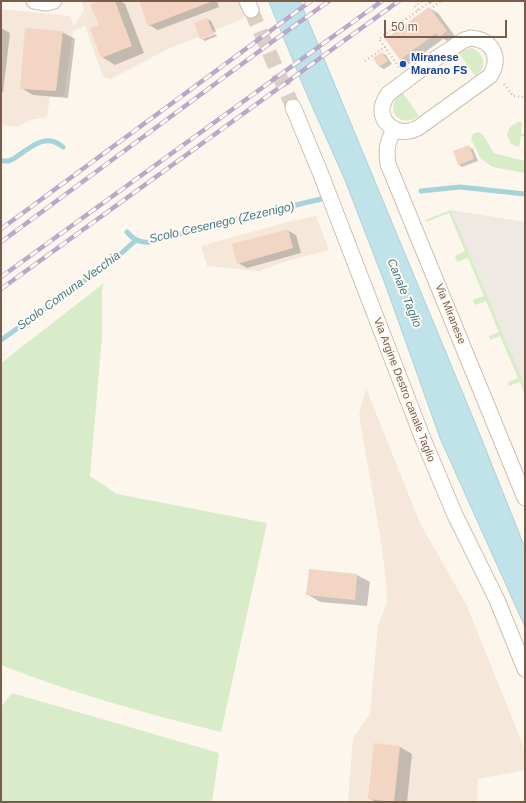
<!DOCTYPE html>
<html>
<head>
<meta charset="utf-8">
<style>
	body { margin:0 }
	#map { position:relative; width:526px; height:803px; overflow:hidden; background:#fdf6ec; font-family:Helvetica,sans-serif }
	canvas { display:block }
	.frame { position:absolute; inset:0; border:2px solid #7a5c4d; pointer-events:none }
	.scale { position:absolute; left:384px; top:20px; width:123px; height:18px; box-sizing:border-box; border:2px solid #7a5c4d; border-top:0; padding-left:5px; font-size:12px; line-height:14px; white-space:nowrap; color:#7a5c4d; -webkit-text-stroke:3px #fffaf3; paint-order:stroke }
</style>
</head>
<body>
<div id="map">
<canvas width="526" height="803"></canvas>
<div class="frame"></div>
<div class="scale">50 m</div>
</div>
<script>
const context = document.querySelector('canvas').getContext('2d');
context.lineJoin = 'round';
function fillPath(path, color) { context.fillStyle = color; context.fill(path, 'evenodd'); }
function trace(path, color, width, dash) { context.strokeStyle = color; context.lineWidth = width; context.lineCap = dash ? 'butt' : 'round'; context.setLineDash(dash || []); context.stroke(path); }
function write(font, color, halo, rows, align = 'center') {
  context.font = font + ' Helvetica,sans-serif'; context.lineWidth = 4; context.setLineDash([]); context.textBaseline = 'middle'; context.strokeStyle = halo; context.fillStyle = color; for (const [text, x, y, turn = 0] of rows) {
    context.save(); context.translate(x, y); context.rotate((+turn || 0) * Math.PI / 180); context.textAlign = isNaN(turn) ? turn : align; if (halo) context.strokeText(text, 0, 0); context.fillText(text, 0, 0); context.restore();
  }
}
fillPath(new Path2D(`
	M81 1H238L245 18 168 49 111 79 103 77 85 26 73 31 64 96 50 97 47 117 31 120 17 127 1 125V9L70 16 74 26 84 9Z
	M316 216 329 250 287 261 259 271 207 266 201 246 287 222Z
	M366 388 420 523 467 606 525 750V770L478 779 477 802H348L353 738 370 714 378 626 387 602 386 582 381 541 359 414Z`), '#f5e8da');
fillPath(new Path2D(`
	M451 210 525 222V386L462 237Z`), '#efe9e4');
fillPath(new Path2D(`
	M472 48C485 54 488 68 475 76L458 52 466 49Z
	M402 92 419 116C399 130 382 108 402 92Z
	M518 122H522L521 134H525V136H521L519 147 511 144 507 135 510 127Z
	M478 132 483 135 494 153 525 161V173L493 167 481 159 471 139 473 134Z
	M451 210 525 386V395L520 382 509 386 508 382 518 378 500 336 490 340 489 336 499 332 486 301 475 305 473 300 484 296 468 258 457 262 455 256 465 251 449 213 426 222 425 220Z
	M104 283 102 290V337L90 476 117 494 267 523 221 732C147 714 72 693 1 665V363Z
	M12 693 219 753 212 802H1V707Z`), '#d8ecc9');
const water = new Path2D(`
	M269 1H300L476 425 525 548V627L440 438 387 289 345 180 305 90Z`);
fillPath(water, '#bfe3e8');
trace(water, '#a5d3da', 1);
fillPath(new Path2D(`
	M102 1H120L125 4 144 53 115 65 102 57Z
	M140 1H217L219 7 158 30 149 25Z
	M426 1H434L430 4Z
	M429 8 438 13 455 36 448 41 443 39 409 64 400 59Z
	M207 19 211 21 216 32 202 37V39H201Z
	M1 28 10 33 3 92H1Z
	M62 32 75 39 68 98 33 95 21 88Z
	M216 34 217 36 205 41 202 39Z
	M382 53 386 55 392 64 384 69 380 67 374 58Z
	M469 147 473 149 478 161 462 167 458 164Z
	M287 230 296 235 301 253 247 268 238 263Z
	M310 571 357 575 370 582 367 606 320 602 307 594Z
	M400 747 412 754 407 802H375L369 798Z`), '#0003');
trace(new Path2D(`
	M1 161H9L13 159C29 149 45 131 63 147
	M421 191 460 187 525 194
	M127 232C134 240 140 243 150 242L204 227 321 199
	M1 340 116 258 136 240`), '#a5d3da', 5);
fillPath(new Path2D(`
	M100 1H115L132 46 101 58 90 28 99 25 90 5Z
	M139 1H213L148 26Z
	M429 7 447 31 439 37 436 33 400 60 385 39Z
	M207 18 214 34 200 39 194 23Z
	M25 28 63 31 56 91 20 89Z
	M382 52 388 61 379 67 373 58Z
	M469 145 474 159 458 165 453 151Z
	M288 229 293 248 237 264 232 244Z
	M309 569 357 574 355 600 306 595Z
	M374 743 400 746 394 802 368 799Z`), '#f3d5c3');
trace(new Path2D(`
	M251 10 293 107`), '#dcd0c4', 15, [15, 8]);
const minor = new Path2D(`
	M34 1 46 3 54 1
	M247 1 251 10
	M471 38C492 40 502 57 490 76L418 128C415 129 412 131 409 131 396 134 381 123 382 109 382 103 385 99 388 94L435 59 464 40Z
	M293 107 320 172 423 439 455 515 497 600 525 669
	M394 130C387 142 386 150 388 164L525 498`);
trace(minor, '#d1beb0', 17);
trace(new Path2D(`
	M433 7 441 1
	M418 10 415 6 422 1
	M365 61 385 47
	M399 67 379 39 431 1
	M504 84 513 96 525 97`), '#d9b8a5', 2.5, [1, 3]);
trace(minor, '#fff', 15);
const rail = new Path2D(`
	M1 229 311 1
	M1 242 269 44 329 1
	M1 277 382 1
	M1 289 399 1`);
trace(rail, '#b9a8c9', 4.5);
trace(rail, '#fffaf3', 3, [9]);
for (const [x, y, r, color] of [
	[403,64,4,"#1a4fb4"]
]) { const dot = new Path2D(); dot.arc(x, y, r, 0, 2 * Math.PI); context.fillStyle = color; context.fill(dot); trace(dot, '#fffaf3', 1.5); }
write('bold 11px', '#164399', '#fffaf3', [
	["Miranese",411,58],
	["Marano FS",411,71]
], 'left');
write('11px', '#7a5c4d', '#fffaf3', [
	["Via Miranese",450,314,68],
	["Via Argine Destro canale Taglio",404,390,69]
]);
write('italic 12px', '#437c86', '#fffaf3', [
	["Scolo Cesenego (Zezenigo)",222,223,-13],
	["Scolo Comuna Vecchia",69,291,-36],
	["Canale Taglio",404,293,68]
]);
</script>
</body>
</html>
